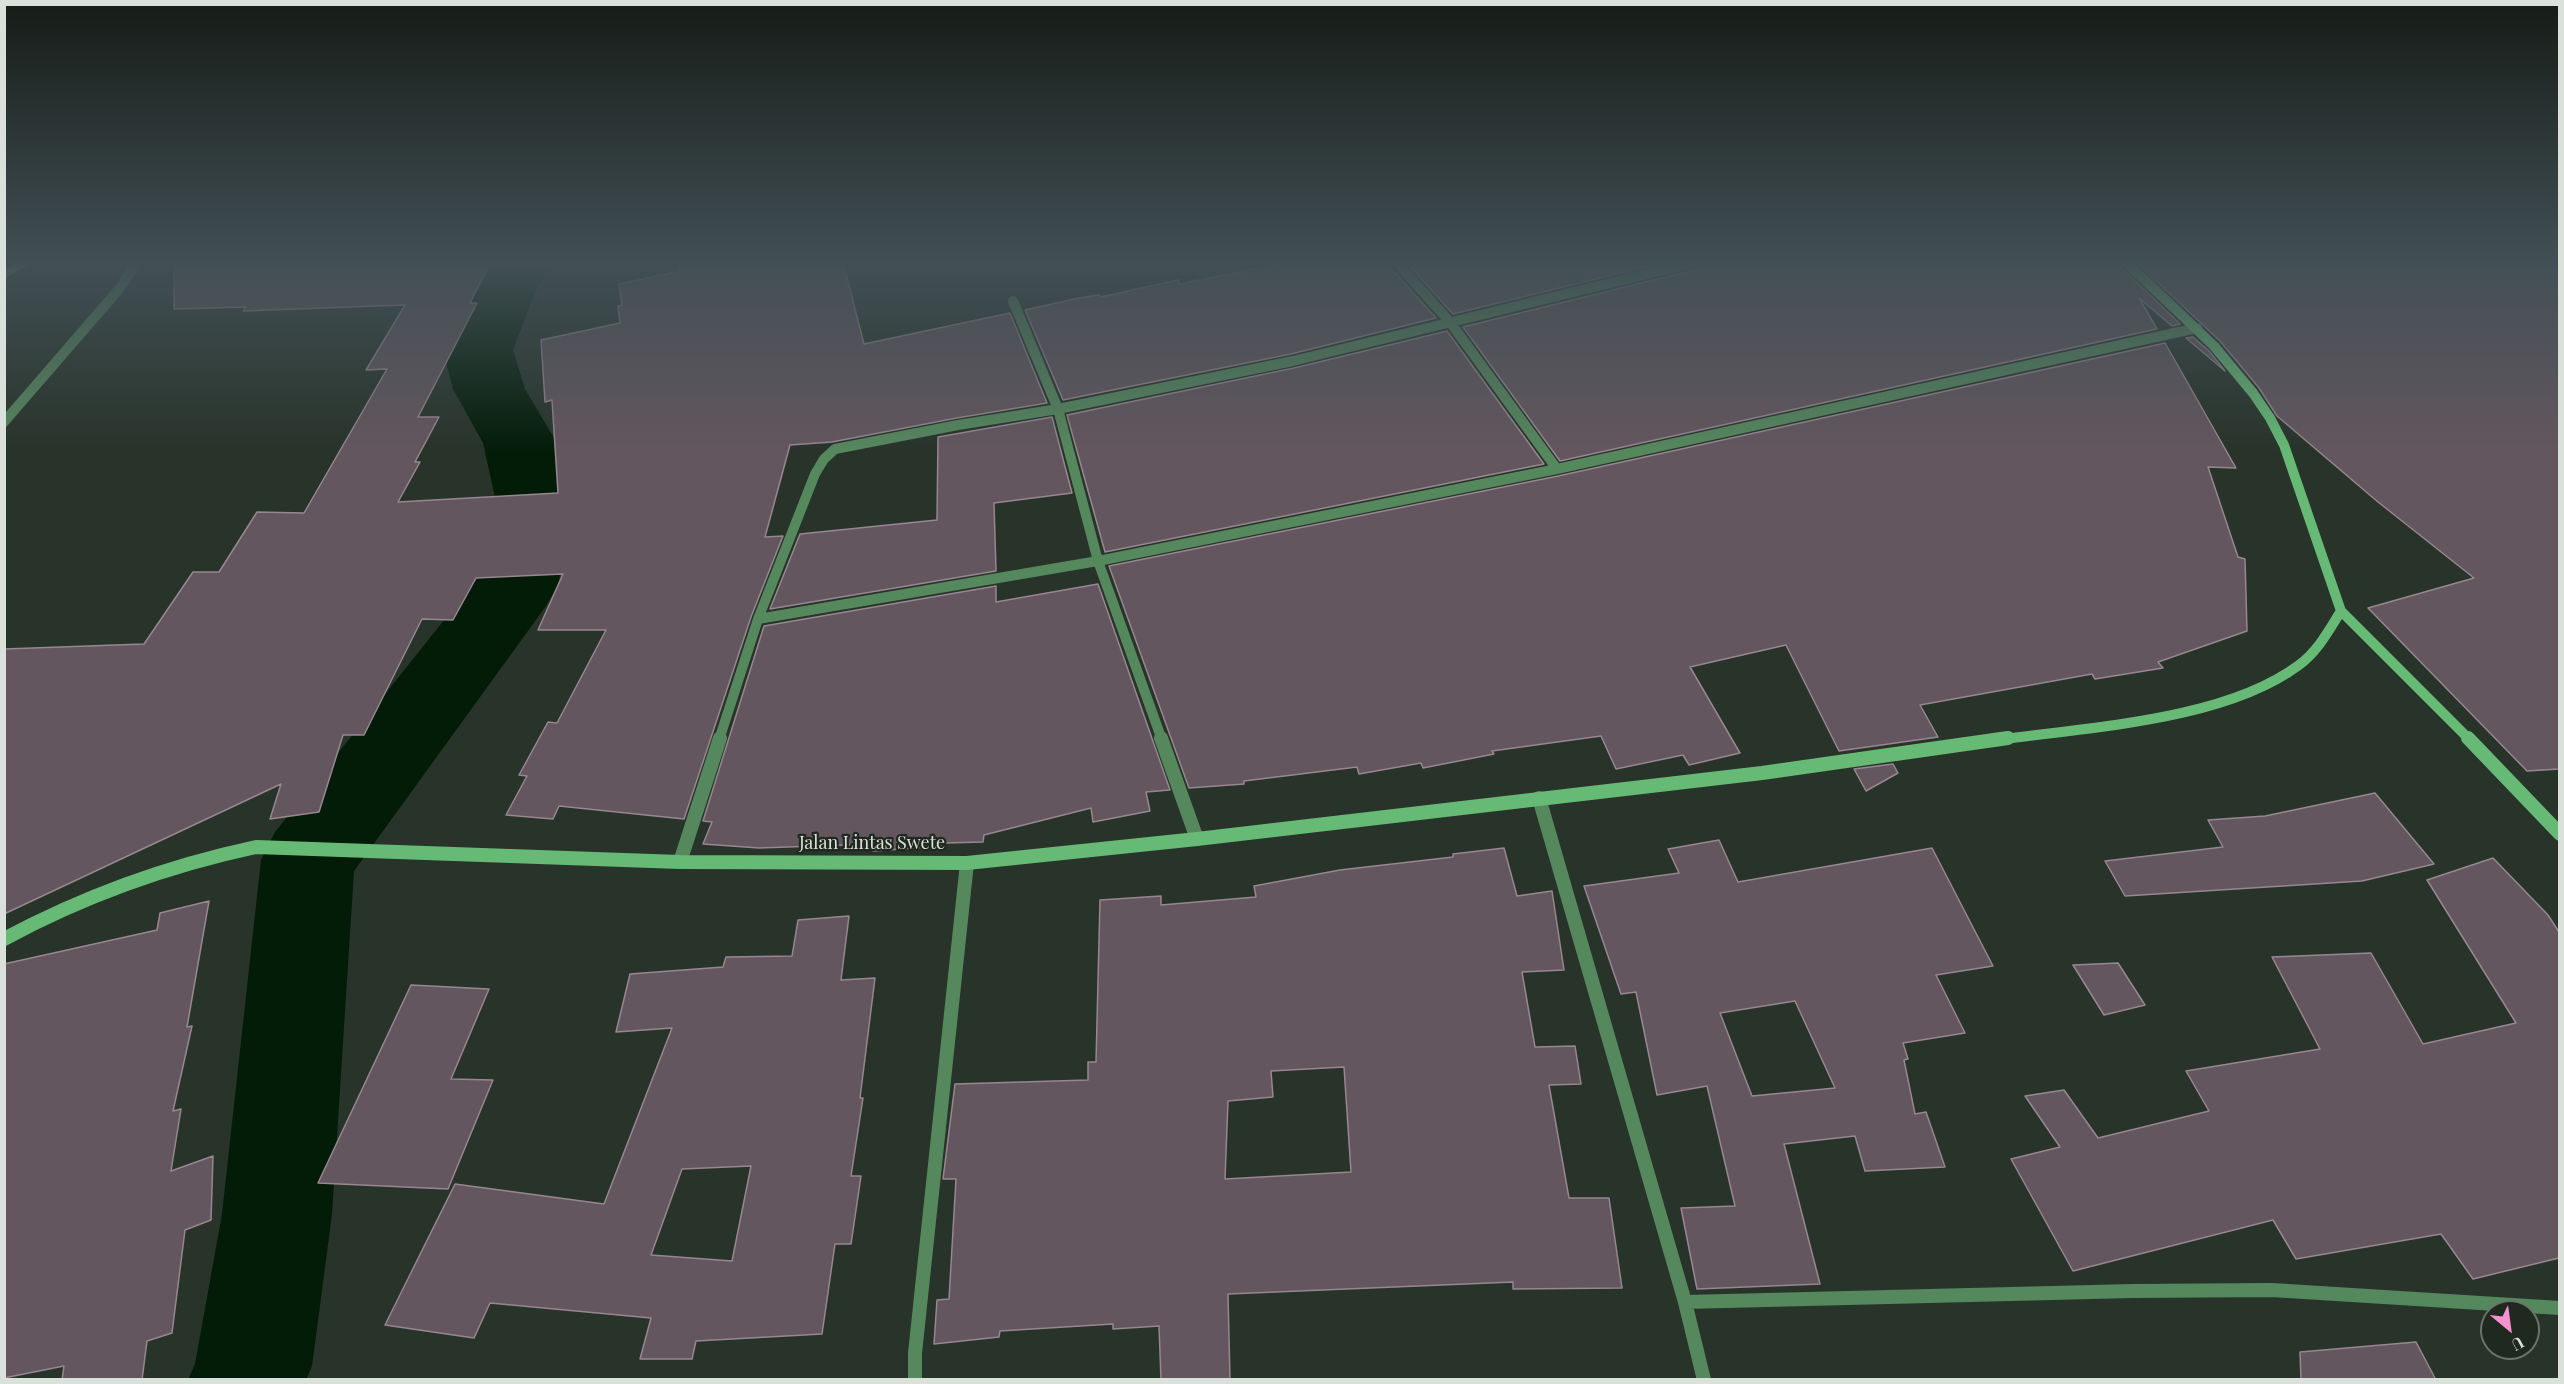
<!DOCTYPE html>
<html>
<head>
<meta charset="utf-8">
<style>
	body { margin:0 }
	#map { position:relative; width:2564px; height:1384px; overflow:hidden; background:#28332a; font-family:"Playfair Display",serif }
	canvas { display:block }
	.frame { position:absolute; inset:0; border:6px solid #dae1da; pointer-events:none }
	.north { position:absolute; left:2480px; top:1300px; width:60px; height:60px; box-sizing:border-box; background:#1f2920; border:2px solid #6a736a; border-radius:50%; rotate:151deg; font-size:16px; font-weight:700; line-height:24px; text-align:center; color:#dae1da }
	.north::after { content:''; display:block; margin:auto; width:21px; height:27px; background:#f591d1; clip-path:polygon(50% 0,100% 100%,50% 72%,0 100%) }
</style>
</head>
<body>
<div id="map">
<canvas width="2564" height="1384"></canvas>
<div class="frame"></div>
<div class="north">U</div>
</div>
<script>
const context = document.querySelector('canvas').getContext('2d');
context.lineJoin = 'round';
function fillPath(path, color) { context.fillStyle = color; context.fill(path, 'evenodd'); }
function trace(path, color, width, dash) { context.strokeStyle = color; context.lineWidth = width; context.lineCap = dash ? 'butt' : 'round'; context.setLineDash(dash || []); context.stroke(path); }
function write(font, color, halo, rows, align = 'center') {
  context.font = font + ' "Playfair Display",serif'; context.lineWidth = 4.5; context.setLineDash([]); context.textBaseline = 'middle'; context.strokeStyle = halo; context.fillStyle = color; for (const [text, x, y, turn = 0] of rows) {
    context.save(); context.translate(x, y); context.rotate((+turn || 0) * Math.PI / 180); context.textAlign = isNaN(turn) ? turn : align; if (halo) context.strokeText(text, 0, 0); context.fillText(text, 0, 0); context.restore();
  }
}
fillPath(new Path2D(`
	M487 262H552L536 290 513 350 525 389 557 443 574 511 558 585 546 606 354 871 332 1214 312 1366 306 1380H188L195 1364 222 1214 261 860 275 832 480 575 498 511 483 443 453 389 443 350 470 290Z`), '#021c07');
const building = new Path2D(`
	M174 262H421L422 263 491 262 470 303H477L418 417H439L415 462H420L398 502 558 493 552 400 545 402 541 340 620 323 618 306 622 305 619 284 680 271 678 262H843L864 344 1010 313 1047 403 957 418 832 442 790 445 765 537 783 536 751 617 684 819 559 806 553 819 506 815 527 776 519 775 548 722 557 723 606 630H538L563 574 476 578 453 620 422 619 364 735H343L319 812 270 819 281 784 4 914V649L144 644 193 572H219L257 512 304 513 387 369 366 370 405 305 243 311 246 307 174 309Z
	M1290 262H1389L1390 267 1436 318 1291 354 1063 400 1025 310 1079 298 1099 295 1101 297 1178 280 1180 284Z
	M1406 262H1666L1453 314Z
	M1703 262H2119L2121 267 2180 324 2172 326 2139 298 2157 329 1560 461 1463 327 1698 269Z
	M2136 262H2559V769L2527 771 2368 608 2474 578 2378 502 2277 416 2259 388 2220 341Z
	M1447 331 1544 464 1105 552 1067 415 1294 368Z
	M2193 337 2209 351 2225 371 2186 338Z
	M2165 343 2236 468 2208 467 2238 557 2245 559 2247 631 2158 662 2163 668 2095 679 2092 674 1920 705 1938 737 1839 751 1786 645 1690 667 1740 753 1689 765 1683 755 1616 769 1601 736 1492 751 1494 754 1423 768 1421 763 1359 774 1357 767 1244 781V784L1189 788 1109 566 1558 476Z
	M1052 417 1072 493 994 503 996 571 770 609 800 534 937 520 938 437Z
	M1098 584 1170 790 1146 792 1150 811 1093 822 1091 808 984 835 983 842 944 843 943 846 873 851 874 844 759 848 703 844 712 822 703 821 764 626 996 586V602Z
	M1893 764 1898 773 1866 791 1854 769Z
	M2375 793 2434 864 2362 881 2125 896 2105 861 2223 847 2208 820 2265 816Z
	M1719 840 1738 882 1932 848 1993 966 1936 975 1965 1033 1903 1043 1908 1059 1904 1060 1915 1114 1926 1112 1945 1167 1865 1171 1855 1136 1784 1144 1820 1284 1697 1289 1681 1208 1735 1206 1707 1086 1657 1095 1636 992 1621 994 1584 886 1679 873 1668 849ZM1795 1001 1835 1088 1752 1096 1720 1013Z
	M1504 848 1517 896 1552 891 1564 970 1522 972 1535 1047 1575 1046 1581 1084 1549 1085 1569 1198H1609L1622 1288 1513 1289V1282L1228 1294 1230 1380H1161L1159 1326 1113 1329V1324L1000 1331 999 1337 934 1344 937 1300 949 1299 956 1179H943L955 1084 1088 1080V1062H1096L1100 900 1161 896V905L1256 897 1254 886 1340 870 1453 857V854ZM1344 1067 1351 1172 1225 1179 1228 1101 1273 1097 1271 1071Z
	M2493 858 2548 915 2559 932V1258L2473 1279 2441 1234 2296 1259 2273 1220 2073 1271 2011 1159 2060 1147 2025 1096 2064 1090 2098 1138 2209 1111 2186 1071 2320 1049 2272 957 2371 953 2423 1044 2516 1023 2427 880Z
	M209 901 187 1027 192 1026 173 1111 181 1109 171 1171 213 1156 211 1220 185 1230 172 1333 147 1341 142 1380H62L64 1366 4 1378V964L157 930 160 913Z
	M849 916 841 980 875 978 860 1098H863L851 1176H861L851 1244H835L822 1334 696 1341 692 1359H640L651 1318 490 1303 474 1338 385 1325 455 1184 604 1204 672 1028 616 1032 630 974 723 967 726 957 792 956 798 920ZM751 1166 732 1261 651 1255 682 1169Z
	M2118 963 2145 1005 2104 1015 2073 965Z
	M411 985 489 989 451 1079 493 1080 448 1189 318 1183Z
	M2416 1342 2436 1380H2301L2300 1352Z`);
fillPath(building, '#64565e');
trace(building, '#978790', 1.5);
trace(new Path2D(`
	M1396 262 1450 322 1557 469
	M1013 301 1058 409 1098 561 1162 740
	M4 422 120 288 137 262
	M758 619 815 474 824 459 835 449 958 425 1058 409 1293 361 1696 262
	M719 740 758 619 1098 561 1557 469 2197 328`), '#56885e', 10);
trace(new Path2D(`
	M1161 738 1197 839
	M1539 798 1685 1302 1704 1380
	M680 862 720 738
	M1685 1302 2133 1291 2272 1290 2560 1308`), '#56885e', 14);
trace(new Path2D(`
	M915 1380V1353L967 863`), '#56885e', 14);
trace(new Path2D(`
	M2341 611 2470 740
	M1997 740C2088 727 2224 721 2299 665 2318 651 2329 630 2341 611L2284 445 2270 418 2253 393 2214 346 2126 262`), '#67ba76', 10);
trace(new Path2D(`
	M2468 738 2560 834
	M4 939C84 896 167 866 256 847L680 862 967 863 1197 839 1762 773 2008 738`), '#67ba76', 14);
fillPath(new Path2D(`
	M20 262H35L4 278V269Z`), '#84f098');
const sky = context.createLinearGradient(0, 0, 0, 455);
sky.addColorStop(0, '#161c17');
sky.addColorStop(0.58, '#425055');
sky.addColorStop(1, '#42505500');
context.fillStyle = sky;
context.fillRect(0, 0, 2564, 455);
write('18px', '#dae1da', '#1f2920', [
	["Jalan Lintas Swete",872,843]
]);
</script>
</body>
</html>
